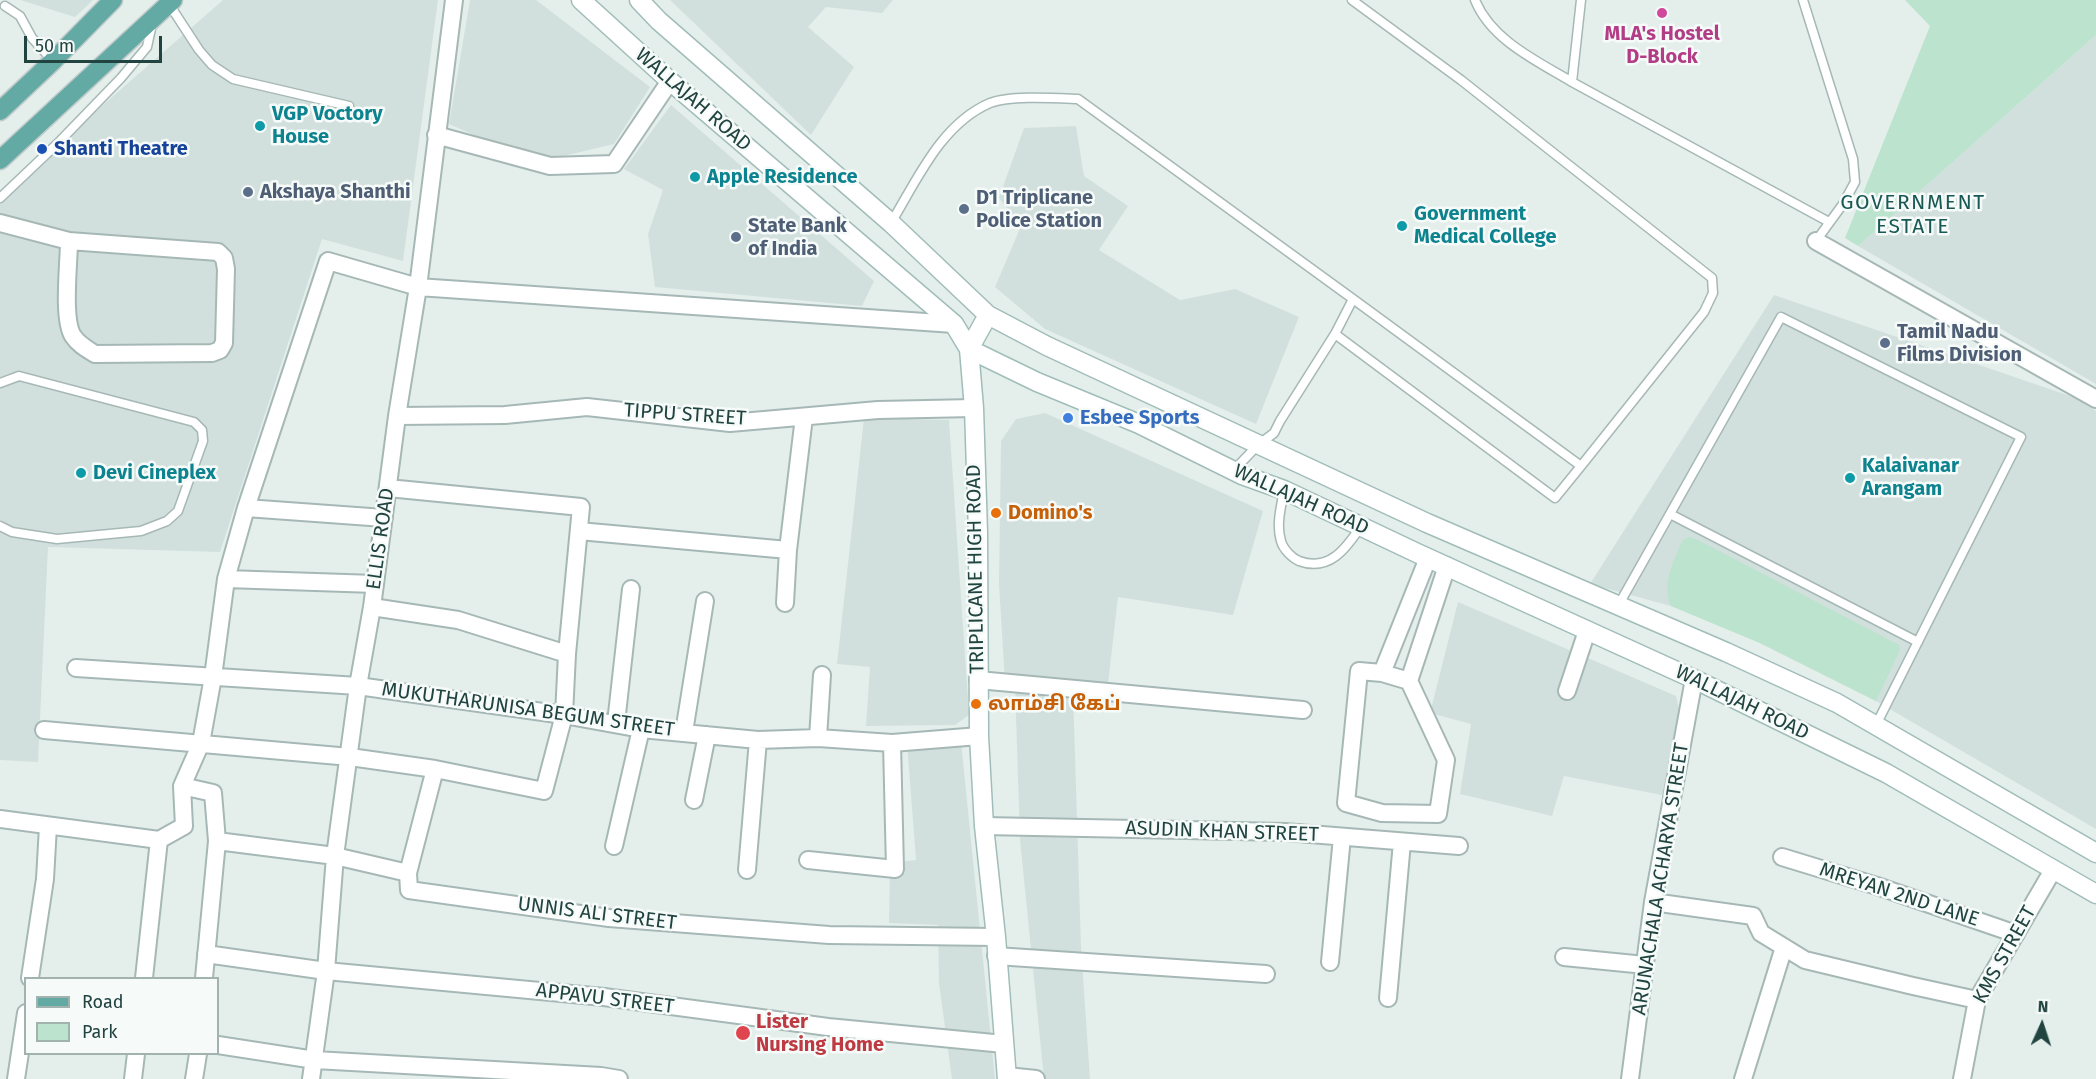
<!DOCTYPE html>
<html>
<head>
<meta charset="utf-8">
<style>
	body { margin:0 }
	#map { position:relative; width:2096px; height:1079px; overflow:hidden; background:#e4efec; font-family:"Fira Sans",sans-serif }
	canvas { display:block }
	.legend { position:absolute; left:24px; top:977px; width:195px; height:78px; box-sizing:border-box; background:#f6fbf9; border:2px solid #a1b2af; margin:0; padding:8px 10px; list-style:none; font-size:18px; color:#214441 }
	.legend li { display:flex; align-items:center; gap:12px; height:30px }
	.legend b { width:30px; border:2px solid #a1b2af }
	.north { position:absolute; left:2012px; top:995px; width:60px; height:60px; -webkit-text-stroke:4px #f6fbf9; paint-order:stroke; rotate:3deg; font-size:16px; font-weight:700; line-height:24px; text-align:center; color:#214441 }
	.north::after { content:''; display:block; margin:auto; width:21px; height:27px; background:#214441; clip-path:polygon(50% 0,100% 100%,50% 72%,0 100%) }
	.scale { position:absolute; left:24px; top:36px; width:138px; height:27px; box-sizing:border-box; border:3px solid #214441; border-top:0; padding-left:8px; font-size:18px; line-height:21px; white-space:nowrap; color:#214441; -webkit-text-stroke:4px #f6fbf9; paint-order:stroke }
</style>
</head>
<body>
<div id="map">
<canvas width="2096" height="1079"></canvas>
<ul class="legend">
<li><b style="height:8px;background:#63aaa5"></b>Road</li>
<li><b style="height:16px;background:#bbe3cd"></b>Park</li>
</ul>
<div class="north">N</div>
<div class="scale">50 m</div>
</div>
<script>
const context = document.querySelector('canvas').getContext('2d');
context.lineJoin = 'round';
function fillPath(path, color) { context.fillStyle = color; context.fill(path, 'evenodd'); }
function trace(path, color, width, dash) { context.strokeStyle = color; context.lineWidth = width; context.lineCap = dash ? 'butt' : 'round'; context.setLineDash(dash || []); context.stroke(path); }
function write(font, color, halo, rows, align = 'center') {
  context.font = font + ' "Fira Sans","Noto Sans Tamil",sans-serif'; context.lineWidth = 5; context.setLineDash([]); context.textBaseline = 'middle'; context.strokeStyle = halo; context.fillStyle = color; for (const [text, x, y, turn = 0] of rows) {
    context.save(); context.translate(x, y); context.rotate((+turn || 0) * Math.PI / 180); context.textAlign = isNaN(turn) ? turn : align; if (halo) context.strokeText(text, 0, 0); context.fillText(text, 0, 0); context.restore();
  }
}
fillPath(new Path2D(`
	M20 0H93L75 17Z
	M223 0H438L403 261 322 239 220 552 48 547 38 762 0 760V195Z
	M470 0H536L650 87 614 144 551 159 492 143 449 124Z
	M670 0H893L882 13 826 7 808 27 854 67 811 135Z
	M2096 35V384L1858 246Z
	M671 105 874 281 862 306 655 287 648 234 663 190 624 169Z
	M1076 126 1084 176 1128 206 1099 250 1180 300 1235 289 1299 317 1256 424 1045 329 995 287 1021 226 999 198 1024 128Z
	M1774 295 2076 398 2096 411V829L1876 701 1760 643 1671 606 1590 584Z
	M1045 413 1263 511 1233 615 1118 597 1107 693 1005 682 999 584 1001 441 1016 419Z
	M864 418 949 420 969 715 955 725 866 726 870 667 837 664Z
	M1458 602 1676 696 1681 716 1672 797 1564 776 1552 816 1460 794 1471 724 1430 713Z
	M1015 686 1073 691 1081 947 1090 1079H1044L1020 840Z
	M961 741 995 1079H952L939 983 938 925 889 923 890 863 916 860 907 743Z`), '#d2e0dd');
fillPath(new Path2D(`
	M1905 0H2096V35L1858 246 1845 238 1930 26Z
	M1689 537 1698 540 1899 645 1900 650 1876 701 1760 643 1671 606C1661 585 1674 559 1683 540Z`), '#bbe3cd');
const service = new Path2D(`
	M1352 0 1461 80 1712 278 1713 293 1704 312 1581 466
	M1475 0C1491 40 1537 61 1572 82L1581 0
	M1803 0 1853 159 1855 182 1843 204 1816 241
	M169 4 199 50 212 65 233 79 349 106
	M5 6 20 16 32 38 53 61
	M1572 82 1829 222
	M0 198 58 143 121 78 147 47 152 24
	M891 223C917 180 941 124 990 103 1010 95 1055 98 1078 99L1353 299
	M0 383 19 376 194 422 202 430 203 441 178 511 167 521 141 531 57 539 12 532 0 526
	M1234 470 1258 445 1274 433 1280 421 1335 334 1353 299 1581 466 1555 498 1335 334
	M1284 490C1281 507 1276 525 1281 541 1283 549 1292 558 1299 561 1329 572 1346 549 1361 526
	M1670 514 1918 642
	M1618 606 1781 317 2021 437 1876 725`);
const minor = new Path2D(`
	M436 135 550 166 614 164 670 81
	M0 223 69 241 218 252 224 258 226 269 224 343 220 350 212 353 95 354C87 349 79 345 73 336 62 319 69 263 69 241
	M1816 241 2096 399
	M397 416 505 415 587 407 730 423 878 410 974 408
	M246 508 384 518
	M579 531 788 550
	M226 579 375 584
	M785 603 788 550 804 417
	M372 607 458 620 567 654
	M76 668 358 686 564 715 641 729 758 740 818 738 892 743 979 736
	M1382 673 1428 558
	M978 680 1303 710
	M1409 681 1382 673 1359 671 1346 803 1382 813 1438 814 1446 760 1409 681 1447 566
	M1567 691 1587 631
	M616 723 631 589
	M44 730 350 757 435 769 544 791 564 715 567 654 581 507 388 488
	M684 732 705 601
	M818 738 822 675
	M182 786 213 793 217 841 204 978
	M694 800 707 735
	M0 819 159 840 184 826 182 786 201 743 213 677 226 579 246 508 328 261 418 287 954 324
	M984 826 1285 832 1459 846
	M217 841 335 856 408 873 409 890 609 918 829 935 996 937
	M614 846 641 729
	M1782 857 1877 886 2016 934
	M808 860 895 869 892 743
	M747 870 758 740
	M408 873 435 769
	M1653 902 1753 916 1761 933 1805 960 1913 986 1977 1000
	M206 954 326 971 604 997 828 1027 1004 1044
	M996 956 1266 974
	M1564 957 1645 965
	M1330 962 1342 837
	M30 978 45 879 48 826
	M144 978 159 840
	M1388 998 1402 842
	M218 1045 315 1060 601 1076 619 1079
	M1007 1076 1036 1079
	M16 1079 26 1013
	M133 1079 136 1054
	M194 1079 198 1054
	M311 1079 326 971 335 856 358 686 372 607 397 416 418 287 454 0
	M1630 1079 1653 902 1694 679
	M1743 1079 1784 947
	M1962 1079 1977 1000 2053 870`);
const secondary = new Path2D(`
	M581 0 670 81 954 324 969 349 1037 382 1139 424 1242 475 1284 490 1417 553 1694 679 1886 773 2096 894
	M639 0 659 21 891 223 988 315 1047 346 1427 523 1726 652 1837 703 2096 853
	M988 315 969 349 974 408 978 533 979 736 984 826 996 937 1007 1079`);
const primary = new Path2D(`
	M0 111 53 61 113 0
	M0 160 173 0`);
trace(service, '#a6b8b5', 11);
trace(minor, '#a6b8b5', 20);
trace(secondary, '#a1bdb9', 21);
trace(primary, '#c1cbca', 21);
trace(service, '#fff', 8);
trace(minor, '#fff', 16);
trace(secondary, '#fff', 18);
trace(primary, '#63aaa5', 18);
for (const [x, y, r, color] of [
	[1662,13,6,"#d1479c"],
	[260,126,6,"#0f9aa8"],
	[42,149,6,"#1a4fb4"],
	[695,177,6,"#0f9aa8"],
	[248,192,6,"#5c6f8a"],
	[964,209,6,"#5c6f8a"],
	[1402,226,6,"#0f9aa8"],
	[736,237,6,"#5c6f8a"],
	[1885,343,6,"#5c6f8a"],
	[1068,418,6,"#3f7fe0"],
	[81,473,6,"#0f9aa8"],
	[1850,478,6,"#0f9aa8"],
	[996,513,6,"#e8710a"],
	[976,704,6,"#e8710a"],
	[743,1033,8,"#e0444e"]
]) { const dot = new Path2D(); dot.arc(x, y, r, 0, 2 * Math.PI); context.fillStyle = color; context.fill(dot); trace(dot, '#f6fbf9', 2); }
write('bold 20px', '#b23c85', '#f6fbf9', [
	["MLA's Hostel",1662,34],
	["D-Block",1662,57]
]);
write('20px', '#214441', '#f6fbf9', [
	["WALLAJAH ROAD",693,100,41],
	["TIPPU STREET",685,415,4],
	["WALLAJAH ROAD",1301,500,24],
	["ELLIS ROAD",381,539,-82],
	["TRIPLICANE HIGH ROAD",976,569,-91],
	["WALLAJAH ROAD",1742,703,26],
	["MUKUTHARUNISA BEGUM STREET",528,710,8],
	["ASUDIN KHAN STREET",1222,832,2],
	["ARUNACHALA ACHARYA STREET",1661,879,-81],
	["MREYAN 2ND LANE",1899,895,18],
	["UNNIS ALI STREET",597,914,7],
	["KMS STREET",2005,955,-61],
	["APPAVU STREET",605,999,7]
]);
write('bold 20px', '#0d838f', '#f6fbf9', [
	["VGP Voctory",272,114],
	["House",272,137],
	["Apple Residence",707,177],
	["Government",1414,214],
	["Medical College",1414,237],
	["Kalaivanar",1862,466],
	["Arangam",1862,489],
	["Devi Cineplex",93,473]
], 'left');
write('bold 20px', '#164399', '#f6fbf9', [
	["Shanti Theatre",54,149]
], 'left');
write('bold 20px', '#4e5e75', '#f6fbf9', [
	["Akshaya Shanthi",260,192],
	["D1 Triplicane",976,198],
	["Police Station",976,221],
	["State Bank",748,226],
	["of India",748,249],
	["Tamil Nadu",1897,332],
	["Films Division",1897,355]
], 'left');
write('bold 20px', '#366cbe', '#f6fbf9', [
	["Esbee Sports",1080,418]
], 'left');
write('bold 20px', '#c56008', '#f6fbf9', [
	["Domino's",1008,513],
	["லாம்சி கேப்",988,704]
], 'left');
write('bold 20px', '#be3a42', '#f6fbf9', [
	["Lister",756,1022],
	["Nursing Home",756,1045]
], 'left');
context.letterSpacing = '1.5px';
write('21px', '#195955', '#f6fbf9', [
	["GOVERNMENT",1913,203],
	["ESTATE",1913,227]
]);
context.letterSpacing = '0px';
</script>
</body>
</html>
